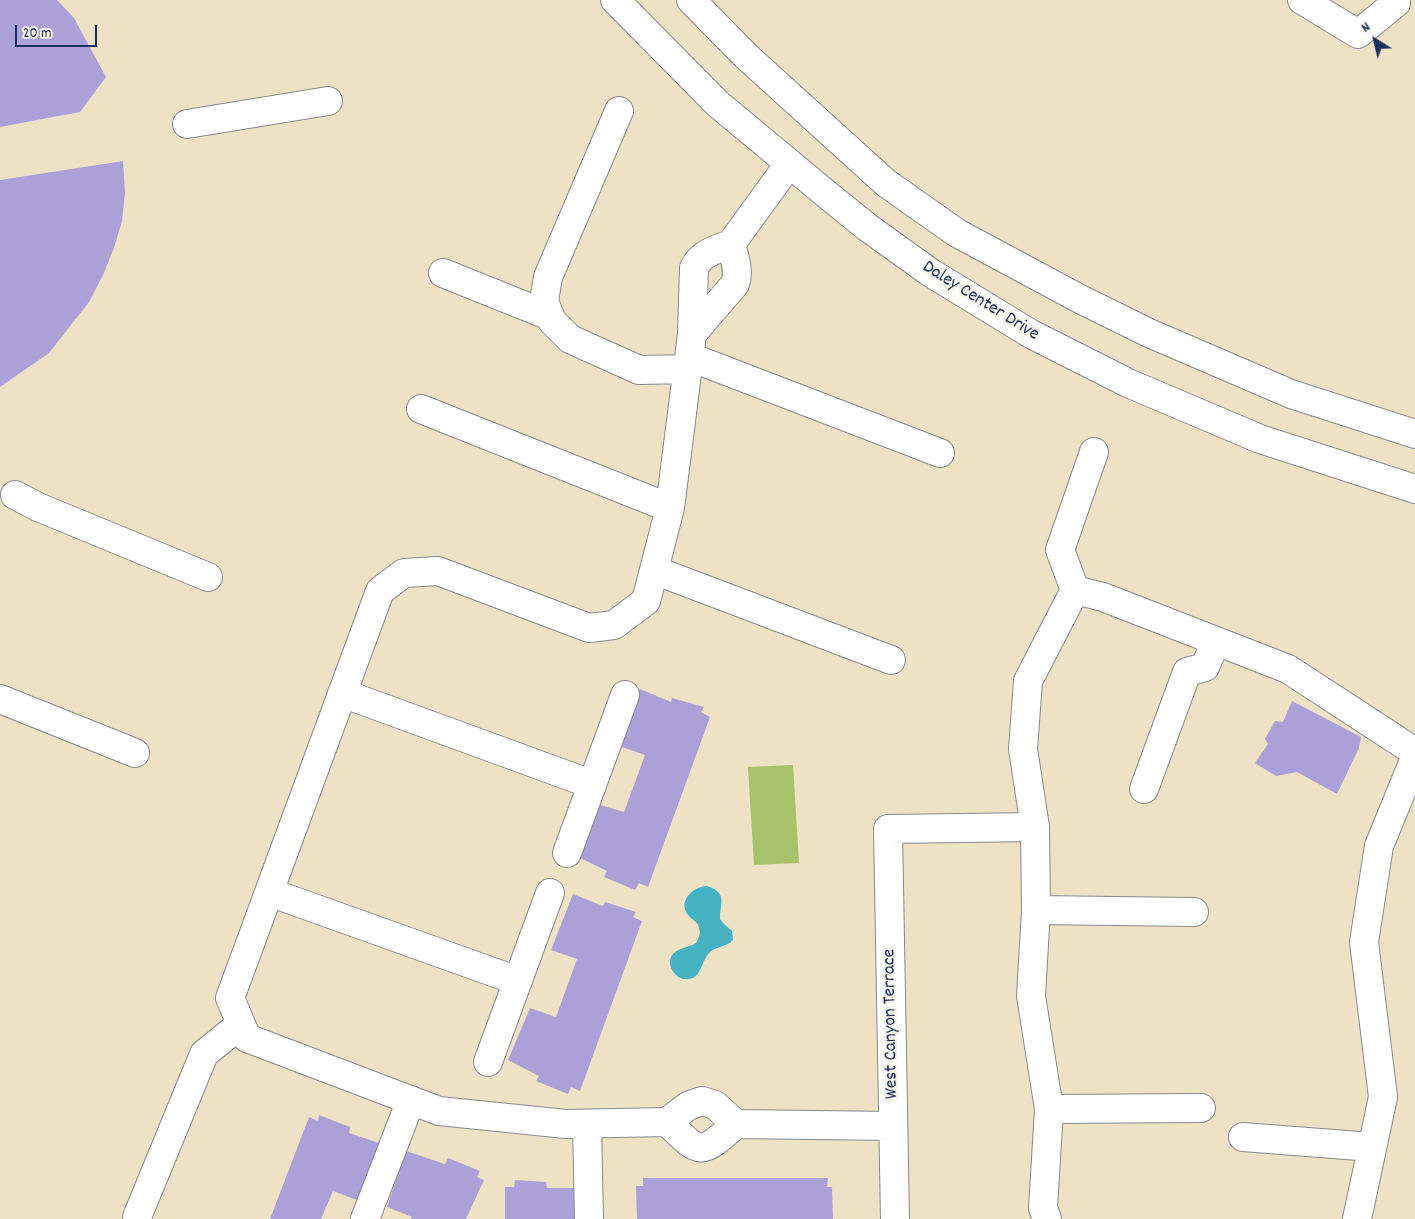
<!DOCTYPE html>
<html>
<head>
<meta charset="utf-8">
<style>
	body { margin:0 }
	#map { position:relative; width:1415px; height:1219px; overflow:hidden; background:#ede3c4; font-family:Dekko,sans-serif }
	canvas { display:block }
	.north { position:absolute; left:1350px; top:15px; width:50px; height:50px; -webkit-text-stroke:4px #f7f3e8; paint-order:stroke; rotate:324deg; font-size:14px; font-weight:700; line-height:20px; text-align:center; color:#1b2f5e }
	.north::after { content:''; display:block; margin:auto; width:18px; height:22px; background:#1b2f5e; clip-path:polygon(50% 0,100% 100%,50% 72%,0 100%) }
	.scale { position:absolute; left:15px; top:25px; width:82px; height:22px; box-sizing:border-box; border:2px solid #1b2f5e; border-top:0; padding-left:6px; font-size:15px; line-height:18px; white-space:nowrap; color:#1b2f5e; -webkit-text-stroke:4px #f7f3e8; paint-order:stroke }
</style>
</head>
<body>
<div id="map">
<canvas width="1415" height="1219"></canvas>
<div class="north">N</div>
<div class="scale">20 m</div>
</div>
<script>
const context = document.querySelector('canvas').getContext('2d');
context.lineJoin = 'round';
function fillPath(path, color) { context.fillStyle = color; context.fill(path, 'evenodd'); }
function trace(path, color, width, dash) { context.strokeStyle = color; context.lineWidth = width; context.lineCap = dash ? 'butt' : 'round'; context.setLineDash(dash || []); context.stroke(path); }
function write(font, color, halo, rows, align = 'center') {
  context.font = font + ' Dekko,sans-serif'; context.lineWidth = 5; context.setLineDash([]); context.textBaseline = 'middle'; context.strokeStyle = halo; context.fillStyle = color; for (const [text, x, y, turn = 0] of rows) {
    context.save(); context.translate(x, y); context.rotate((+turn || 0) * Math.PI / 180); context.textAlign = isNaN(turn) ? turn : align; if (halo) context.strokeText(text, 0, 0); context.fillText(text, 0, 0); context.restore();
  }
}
fillPath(new Path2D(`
	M793 765 799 863 754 865 748 767Z`), '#a7c268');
fillPath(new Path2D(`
	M707 886C728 893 720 903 720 919L724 924 732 931 733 940C727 947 717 946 710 952 701 961 702 977 689 979 684 980 678 978 675 974 672 971 670 967 670 963 670 948 686 949 696 943 699 938 701 933 699 928 698 921 693 921 689 916 677 903 691 887 707 886Z`), '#46b3c2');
fillPath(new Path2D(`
	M0 0H57L74 18 106 77 80 112 0 127Z
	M123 161 125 193 122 221 114 248 103 275 89 302 49 353 0 387V180Z
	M640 689 671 702 672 698 704 707 701 712 710 717 648 887 639 883 635 890 604 877 607 871 576 856 597 804 624 812 645 755 619 746Z
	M1292 701 1361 737 1359 748 1337 794 1297 772 1276 776 1255 763 1268 744 1265 739 1275 721 1283 722Z
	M573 894 603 906 605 902 636 912 633 917 642 921 580 1091 571 1087 568 1094 536 1081 539 1076 508 1060 530 1008 556 1017 577 959 551 950Z
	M319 1115 350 1127 349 1133 379 1143 357 1200 333 1191 321 1219H270L309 1117 318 1121Z
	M406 1151 445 1164 448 1158 480 1171 477 1177 484 1180 466 1219H411L412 1217 387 1207Z
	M643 1178H828L827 1187H832L833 1219H637L636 1186H643Z
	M515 1180 546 1182 547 1188H581V1219H505V1187H514Z`), '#aba1d8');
const minor = new Path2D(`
	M1302 0 1358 34 1396 3
	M619 111 548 277 544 301 552 321 570 339 639 370 688 369
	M187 124 328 101
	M731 244C734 257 740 271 735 284L692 334 694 268C701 253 717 249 731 244Z
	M731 244 789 164
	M443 273 550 316
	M690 357 940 453
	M421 409 670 508
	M15 495 38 507 208 577
	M654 570 891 660
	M1075 590 1103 597 1288 669 1415 752
	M342 693 591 784
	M0 699 135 753
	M1144 789 1187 672 1205 667 1216 641
	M567 853 625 695
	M269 892 518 981
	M1036 910 1194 912
	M488 1062 550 893
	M702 1101 715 1105 736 1124C700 1156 701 1155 667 1122L688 1106Z
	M1049 1109 1201 1108
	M667 1122 566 1124 439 1111 247 1038 230 998 380 591 404 573 438 571 589 628 614 625 646 601 670 508 692 334
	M587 1124 589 1219
	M736 1124 893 1126
	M1243 1137 1372 1147
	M137 1217 204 1054 241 1024
	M365 1219 411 1100
	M895 1219 888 829 1035 827
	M1047 1219 1043 1208 1049 1109 1031 996 1036 910 1035 827 1023 749 1028 681 1075 590 1060 550 1094 452
	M1357 1219 1383 1097 1364 942 1379 846 1415 758`);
const major = new Path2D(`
	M615 0 718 104 825 193 867 227 931 273 1031 334 1128 383 1260 439 1415 489
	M691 0 746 56 886 183 957 233 1080 299 1149 333 1291 394 1415 434`);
trace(minor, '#848991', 30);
trace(major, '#848991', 30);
trace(minor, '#fff', 28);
trace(major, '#fff', 28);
write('19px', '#1b2f5e', '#f7f3e8', [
	["Daley Center Drive",980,302,32],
	["West Canyon Terrace",892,1024,-91]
]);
</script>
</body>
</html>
